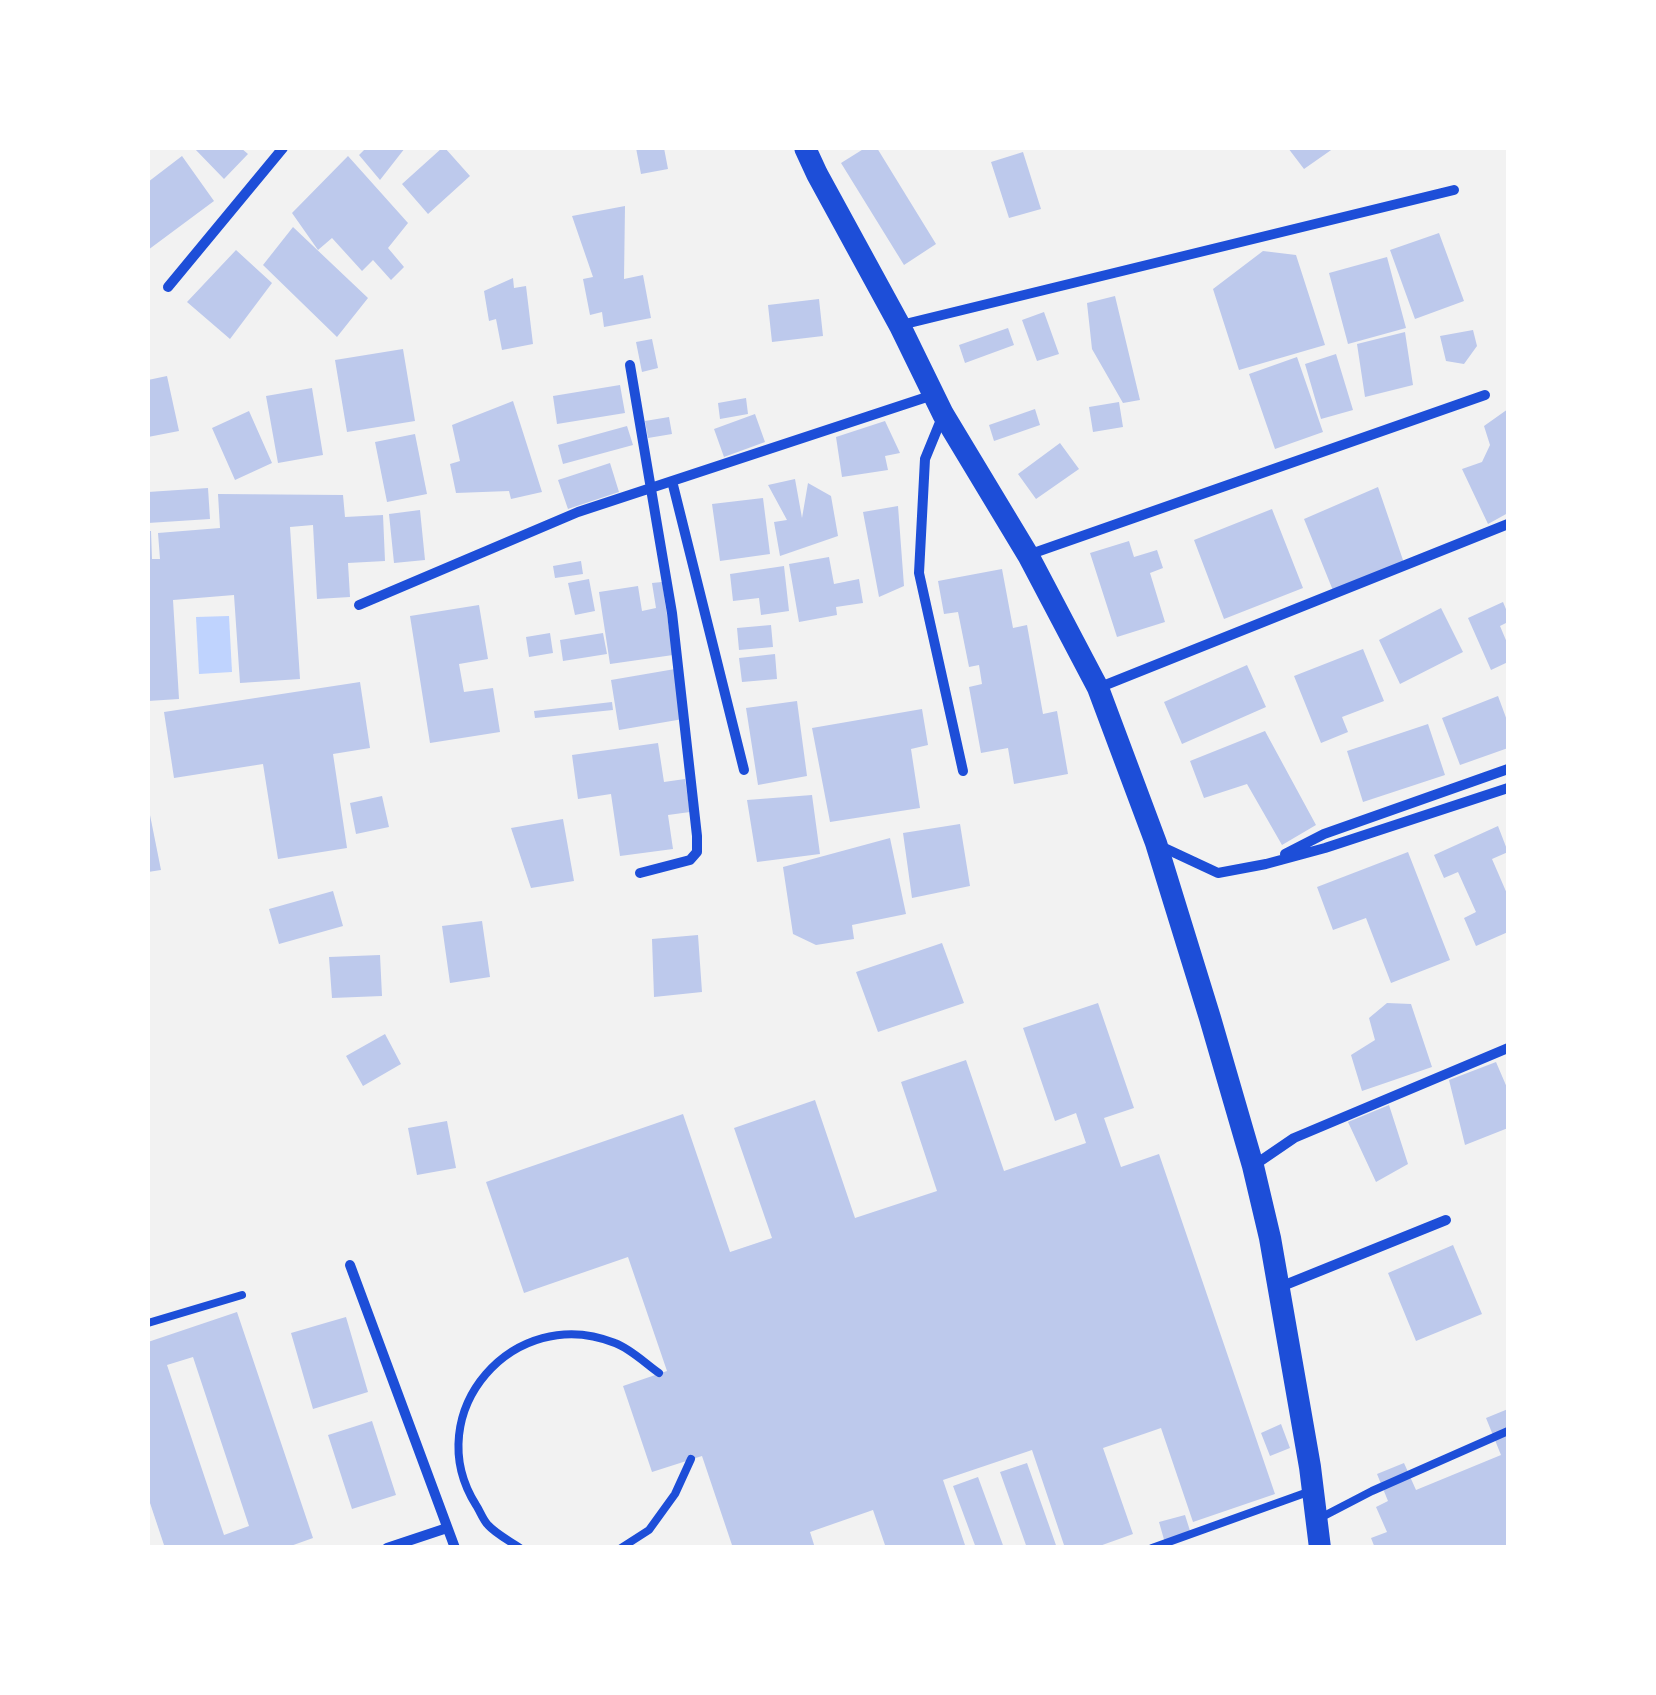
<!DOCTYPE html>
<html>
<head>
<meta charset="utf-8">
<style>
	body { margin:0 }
	#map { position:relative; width:1656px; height:1695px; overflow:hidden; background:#f2f2f2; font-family:"Source Sans 3",sans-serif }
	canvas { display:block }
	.frame { position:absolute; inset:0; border:150px solid #fff; pointer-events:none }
</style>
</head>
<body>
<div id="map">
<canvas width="1656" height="1695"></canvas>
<div class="frame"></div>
</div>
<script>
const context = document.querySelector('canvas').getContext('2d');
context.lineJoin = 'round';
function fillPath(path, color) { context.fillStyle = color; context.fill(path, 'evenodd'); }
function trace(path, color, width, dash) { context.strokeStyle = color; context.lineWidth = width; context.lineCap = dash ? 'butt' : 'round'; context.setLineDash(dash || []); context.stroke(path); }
fillPath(new Path2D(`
	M229 616 232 672 199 674 196 617Z`), '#bfd3fe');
fillPath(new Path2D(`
	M194 148H241L248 154 224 179Z
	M366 148H405L380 180 359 155Z
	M442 148H445L470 176 428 214 402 184Z
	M636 148H664L668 169 641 174Z
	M865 148H877L936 244 904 265 841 163Z
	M1288 148H1334L1304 169Z
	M1023 152 1041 209 1009 218 991 162Z
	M182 156 214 201 148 250V182Z
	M348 156 408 223 388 248 404 267 391 280 373 260 362 271 332 238 318 250 292 213Z
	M625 206 624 279 643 275 651 318 604 327 602 312 590 315 583 279 593 277 572 216Z
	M293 227 368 298 337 337 263 265Z
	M1439 233 1464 301 1415 319 1390 250Z
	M236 250 272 283 230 339 187 302Z
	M1263 251 1296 255 1325 345 1239 370 1213 289Z
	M1387 257 1406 328 1348 344 1329 273Z
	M513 278 514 288 526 286 533 344 502 350 496 319 489 321 484 291Z
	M1115 296 1140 400 1123 403 1092 349 1087 303Z
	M819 299 823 336 772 342 768 305Z
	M1044 312 1059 354 1037 361 1022 320Z
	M1008 328 1014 345 965 363 959 345Z
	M1473 330 1477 346 1464 364 1446 361 1440 336Z
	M1405 332 1413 385 1365 397 1357 344Z
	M652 339 658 368 642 372 636 342Z
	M403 349 415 421 347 432 335 360Z
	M1336 354 1353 410 1321 419 1305 364Z
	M1297 357 1323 432 1275 449 1249 374Z
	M167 376 179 431 148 437V380Z
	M620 385 625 413 557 424 553 396Z
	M312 388 323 455 278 463 266 396Z
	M746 398 748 414 720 419 718 403Z
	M513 401 542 492 511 499 509 491 456 493 450 464 460 461 452 425Z
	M1119 402 1123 427 1093 432 1089 407Z
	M1035 409 1040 425 994 441 989 425Z
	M1508 409V513L1488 524 1462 469 1482 462 1490 445 1484 426Z
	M249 411 272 463 235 480 212 428Z
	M755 414 765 442 724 457 714 429Z
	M669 417 672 434 648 438 645 421Z
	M885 421 900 453 885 456 888 470 842 477 836 437Z
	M627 426 633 445 563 464 558 445Z
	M415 434 427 494 387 502 375 442Z
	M1060 443 1079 469 1036 499 1018 474Z
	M610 463 619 492 568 509 558 480Z
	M795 479 802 518 808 483 831 496 838 536 780 556 774 522 787 520 768 485Z
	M1378 487 1404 563 1334 593 1304 519Z
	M208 488 210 519 148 523V492Z
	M218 494 343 495 345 517 383 515 385 561 348 563 350 597 317 599 313 525 290 527 300 679 240 683 234 595 173 600 179 699 148 701V531H151L152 559H160L158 533 220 528Z
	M763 498 770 554 720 561 712 504Z
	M898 506 904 586 879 597 863 512Z
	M1272 509 1303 588 1224 619 1194 540Z
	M420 510 425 560 394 563 389 514Z
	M1129 541 1134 557 1157 550 1163 568 1150 573 1165 622 1117 637 1090 553Z
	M829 557 834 584 859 579 863 603 836 607 837 615 799 622 789 564Z
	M581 561 583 574 555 578 553 566Z
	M784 566 789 611 761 615 759 598 733 601 730 574Z
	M1002 569 1013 628 1027 625 1043 714 1057 711 1068 774 1014 784 1008 748 981 753 969 687 982 684 979 665 969 667 958 612 944 614 938 581Z
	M589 579 595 611 575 615 568 583Z
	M662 582 673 655 610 664 599 592 638 586 642 611 656 608 652 583Z
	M1503 602 1508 614V622L1500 626 1508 645V662L1491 670 1468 618Z
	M479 605 488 659 459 664 464 692 493 688 500 732 430 743 410 616Z
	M1441 608 1463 652 1400 684 1379 640Z
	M771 625 773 647 739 650 737 628Z
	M550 633 553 653 529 657 526 637Z
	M603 633 607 654 563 661 560 640Z
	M1363 649 1384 701 1342 717 1348 732 1321 743 1294 676Z
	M775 654 777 679 742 682 739 658Z
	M1247 665 1266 707 1182 744 1164 702Z
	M675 669 683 719 619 730 611 680Z
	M360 682 370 748 333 754 347 848 278 859 263 764 174 778 164 712Z
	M1498 696 1508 723V748L1460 765 1442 718Z
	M797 701 807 776 758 785 746 708Z
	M612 702 613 710 535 718 534 711Z
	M922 709 928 745 911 749 920 808 830 822 812 728Z
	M1428 724 1445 775 1363 802 1347 751Z
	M1265 731 1316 825 1282 845 1247 784 1204 798 1190 761Z
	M658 743 664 782 685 779 690 812 668 815 673 849 620 856 611 794 578 799 572 755Z
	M812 795 820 854 757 862 747 800Z
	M382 796 389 827 356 834 350 803Z
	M148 810H149L161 870 148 872Z
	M563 819 574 881 531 888 511 828Z
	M960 824 970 886 912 898 903 833Z
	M1498 826 1508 852 1492 859 1508 896V932L1476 946 1464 918 1476 912 1458 872 1444 878 1434 855Z
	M890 838 906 914 852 925 854 939 816 945 793 934 783 867Z
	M1408 852 1450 960 1391 983 1366 918 1333 930 1317 887Z
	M333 891 343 926 279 944 269 909Z
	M482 921 490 977 450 983 442 926Z
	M698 935 702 992 654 997 652 939Z
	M942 943 964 1003 878 1032 856 972Z
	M380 955 382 996 332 998 329 957Z
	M1098 1003 1134 1108 1104 1118 1121 1167 1159 1154 1275 1494 1193 1522 1161 1428 1103 1448 1133 1534 1094 1548H1065L1032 1450 943 1480 966 1548H886L873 1510 810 1532 815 1548H733L702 1456 652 1472 623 1386 667 1371 628 1257 524 1293 486 1182 683 1114 730 1252 772 1238 734 1128 815 1100 855 1218 937 1191 901 1082 966 1060 1004 1171 1086 1143 1076 1113 1055 1121 1023 1028Z
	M1387 1003 1411 1004 1432 1067 1362 1091 1351 1055 1375 1040 1369 1018Z
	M385 1034 401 1064 363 1086 346 1056Z
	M1496 1062 1508 1090V1128L1465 1145 1449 1080Z
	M1389 1105 1408 1164 1376 1182 1348 1122Z
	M447 1121 456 1168 417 1175 408 1128Z
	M1453 1245 1482 1314 1416 1341 1388 1273Z
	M237 1312 313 1538 285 1548H165L148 1497V1342ZM193 1357 249 1526 224 1535 167 1365Z
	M346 1317 368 1392 313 1409 291 1333Z
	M1508 1409V1548H1375L1371 1538 1387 1532 1376 1507 1388 1501 1377 1474 1404 1463 1416 1490 1501 1455 1486 1418Z
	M372 1421 396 1495 352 1509 328 1435Z
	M1281 1424 1290 1448 1270 1456 1261 1433Z
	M1027 1463 1057 1548H1027L1000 1472Z
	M978 1477 1004 1548H976L953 1486Z
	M1185 1515 1191 1534 1165 1543 1159 1522Z`), '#bdc9ec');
trace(new Path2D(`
	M148 1323 242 1295
	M1320 1518 1372 1491 1508 1431
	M520 1548C510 1541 496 1534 488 1525 483 1520 480 1511 476 1505 418 1413 514 1302 615 1343 631 1349 646 1364 659 1373
	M621 1548 649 1530 675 1494 691 1459
	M1152 1548 1308 1492`), '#1d4ed8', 8);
trace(new Path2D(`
	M168 287 283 148
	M901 325 1454 190
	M630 365 672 613 697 836V852L690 860 640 873
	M943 415 925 459 919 573 963 771
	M672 481 744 770
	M1028 555 1485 395
	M359 605 578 512 933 395
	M1098 688 1508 524
	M1158 845 1218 873 1266 864 1325 848 1508 788
	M1285 854 1324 834 1508 769
	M1253 1166 1294 1138 1508 1048
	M350 1265 455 1548
	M1280 1287 1446 1220
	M387 1548 447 1528`), '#1d4ed8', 10);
trace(new Path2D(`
	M805 148 817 174 900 326 943 414 1028 555 1098 688 1156 843 1210 1018 1253 1166 1270 1238 1310 1467 1320 1548`), '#1d4ed8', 22);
</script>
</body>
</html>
